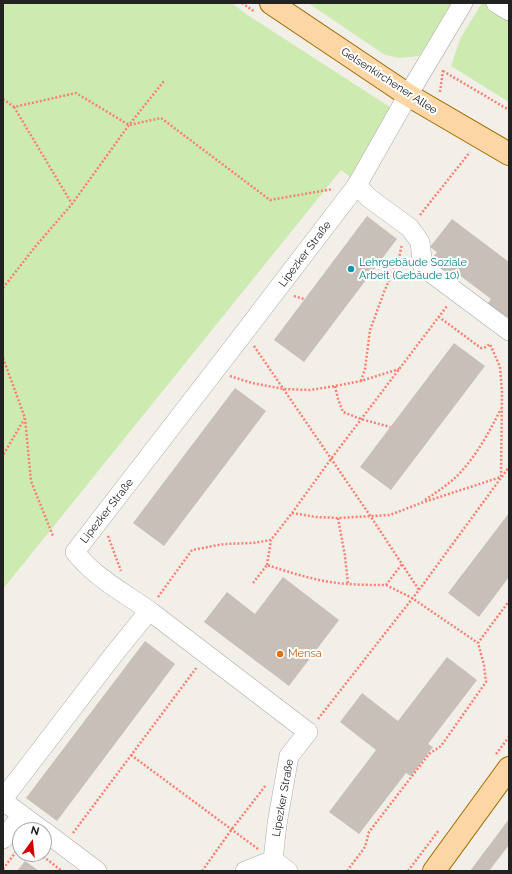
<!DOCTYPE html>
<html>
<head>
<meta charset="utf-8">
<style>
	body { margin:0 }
	#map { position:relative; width:512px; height:874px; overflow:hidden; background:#f2efe9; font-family:Raleway,sans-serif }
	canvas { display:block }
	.frame { position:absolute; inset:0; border:4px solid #222; pointer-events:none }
	.north { position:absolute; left:12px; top:822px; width:40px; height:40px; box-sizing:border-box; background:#fff; border:1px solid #a7a7a7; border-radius:50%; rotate:15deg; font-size:11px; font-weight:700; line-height:16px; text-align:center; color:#222 }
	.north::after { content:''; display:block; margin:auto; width:14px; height:18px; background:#d40000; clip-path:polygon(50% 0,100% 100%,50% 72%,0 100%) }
</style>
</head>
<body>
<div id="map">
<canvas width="512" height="874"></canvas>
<div class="frame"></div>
<div class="north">N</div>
</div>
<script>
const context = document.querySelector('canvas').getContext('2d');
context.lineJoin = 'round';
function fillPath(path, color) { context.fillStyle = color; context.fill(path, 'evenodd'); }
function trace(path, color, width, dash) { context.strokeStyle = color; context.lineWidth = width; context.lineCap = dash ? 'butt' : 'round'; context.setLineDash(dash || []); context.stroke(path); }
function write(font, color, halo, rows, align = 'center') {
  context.font = font + ' Raleway,sans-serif'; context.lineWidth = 4; context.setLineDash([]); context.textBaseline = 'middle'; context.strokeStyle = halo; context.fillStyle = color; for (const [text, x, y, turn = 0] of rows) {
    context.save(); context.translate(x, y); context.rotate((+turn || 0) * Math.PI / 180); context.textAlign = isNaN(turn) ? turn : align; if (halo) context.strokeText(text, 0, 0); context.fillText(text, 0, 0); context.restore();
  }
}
fillPath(new Path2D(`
	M3 3H232L246 14 393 109 350 177 341 170 3 589Z
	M308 3H455L419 56 400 58 385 55Z
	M482 3H509V102L451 66 461 37Z`), '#cdebb0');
fillPath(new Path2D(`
	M367 216 397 239 304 362 274 340Z
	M452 219 509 262V315L504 322 485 307 491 299 454 271 448 279 428 264 437 252 430 247Z
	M454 343 485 366 391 490 360 467Z
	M235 388 266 411 164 546 133 523Z
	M509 513V577L479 617 448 593Z
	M283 577 339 620 289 686 204 622 227 592 255 614Z
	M145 641 175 664 57 821 26 798Z
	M447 657 477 680 428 744 433 747 411 776 406 773 359 834 329 812 376 750 340 722 362 693 398 721Z
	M509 819V845L489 871H470Z
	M25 861 39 871H17Z`), '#c7bfb8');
const minor = new Path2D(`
	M496 3 509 11
	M357 185 369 198 410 228 420 242 423 267 509 331
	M3 799 114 654 149 611
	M3 801 42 830
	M44 831 97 871
	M3 839 22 815
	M273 860 277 824 289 756 308 732C255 692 203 652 151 612 125 593 95 578 75 552L237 342 357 185 408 95 463 3
	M245 871 273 860 288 871`);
const major = new Path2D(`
	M271 3 408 95 509 154
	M434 871 509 768`);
trace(minor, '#a9a9a9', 20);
trace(major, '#a06b00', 24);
trace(new Path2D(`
	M242 3 255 12
	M443 71 509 110
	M440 92 443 70
	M3 99 14 107 76 93 129 125 161 118 270 200 333 189
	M14 107 72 204
	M420 215 470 152
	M3 288 35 247 72 204 129 125 164 81
	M294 296 304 299
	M254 346 371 517 419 590
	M3 358 25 418 3 455
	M230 376 236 378 252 383 284 389 310 390 335 386 361 381 399 369
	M361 381 365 369 370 330 384 292 399 258 402 244
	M335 386 338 399 343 412 361 419 390 427
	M25 418 31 481 53 536
	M425 500C437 492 449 484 459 474 477 455 489 432 501 409
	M292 513 316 517 338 518 390 515 421 503 501 477 502 392 500 367 490 344 486 347 481 348 439 317
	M338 518 345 556 348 584
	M108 536 121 571
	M267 565 271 540
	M253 583 267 565C292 573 322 583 349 584 361 585 374 585 386 585L402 564
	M386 585 412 598 478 643
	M158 597 192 550 224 544 253 543 271 540 292 513 331 459 447 306
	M318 719 419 590 509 467
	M496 754 509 737
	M131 755 258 849
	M73 833 197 667
	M40 854 62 871
	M3 869 18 849
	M202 871 232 829 266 785
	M347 871 365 847 369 832 429 754 441 746 486 682 484 665 478 643 509 601
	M408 871 439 830`), '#fa8072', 2.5, [2, 2]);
trace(minor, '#fff', 19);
trace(major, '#fcd6a4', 22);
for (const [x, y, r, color] of [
	[351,269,4,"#0f9aa8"],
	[280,654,4,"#e8710a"]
]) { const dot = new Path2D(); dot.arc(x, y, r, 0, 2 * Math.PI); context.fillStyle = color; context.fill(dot); trace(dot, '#fff', 1.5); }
write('11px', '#222', '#fff', [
	["Gelsenkirchener Allee",389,81,33],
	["Lipezker Straße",305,254,-53],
	["Lipezker Straße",107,511,-52],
	["Lipezker Straße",283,798,-80]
]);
write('11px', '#0d838f', '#fff', [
	["Lehrgebäude Soziale",359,263],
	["Arbeit (Gebäude 10)",359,276]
], 'left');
write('11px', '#c56008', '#fff', [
	["Mensa",288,654]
], 'left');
</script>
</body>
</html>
